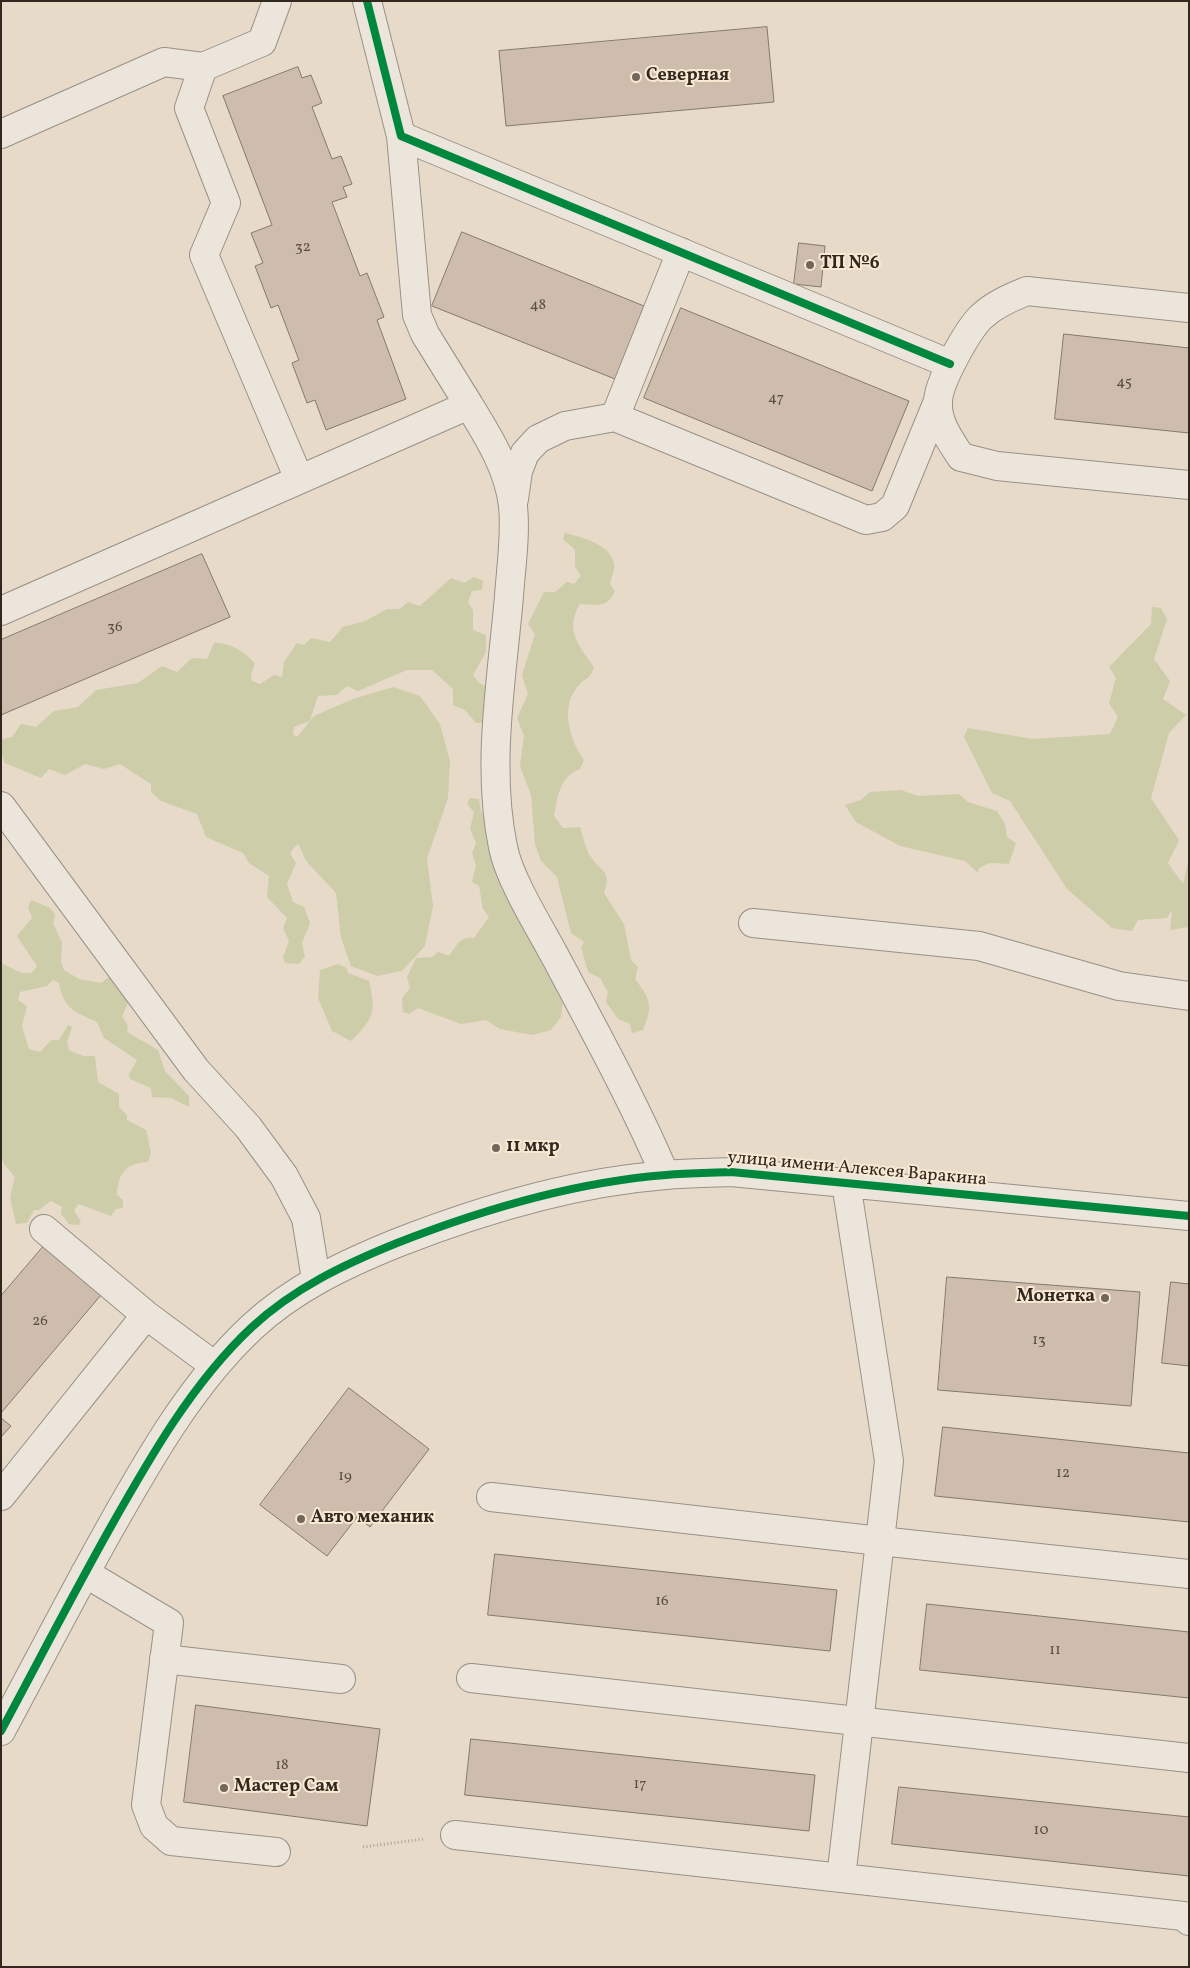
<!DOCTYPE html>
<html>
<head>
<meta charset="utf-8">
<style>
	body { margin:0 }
	#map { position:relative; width:1190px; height:1968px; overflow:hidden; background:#e7dac8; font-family:Vollkorn,serif }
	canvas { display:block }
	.frame { position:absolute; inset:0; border:2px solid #332820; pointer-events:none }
</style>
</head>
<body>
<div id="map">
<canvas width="1190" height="1968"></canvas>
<div class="frame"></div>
</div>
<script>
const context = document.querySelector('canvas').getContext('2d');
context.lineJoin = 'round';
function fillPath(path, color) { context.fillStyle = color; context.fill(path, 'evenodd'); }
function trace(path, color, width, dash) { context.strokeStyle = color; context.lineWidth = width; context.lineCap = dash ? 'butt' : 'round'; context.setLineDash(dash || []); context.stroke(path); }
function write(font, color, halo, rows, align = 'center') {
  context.font = font + ' Vollkorn,serif'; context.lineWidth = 4; context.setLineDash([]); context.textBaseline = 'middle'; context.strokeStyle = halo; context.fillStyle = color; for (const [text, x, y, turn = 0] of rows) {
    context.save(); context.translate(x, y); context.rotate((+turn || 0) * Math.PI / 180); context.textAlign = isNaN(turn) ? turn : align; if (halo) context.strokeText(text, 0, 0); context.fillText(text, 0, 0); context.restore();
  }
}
fillPath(new Path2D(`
	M565 533C581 537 611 544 614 564 615 570 611 578 610 584L615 591C608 608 596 605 580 604 564 630 579 646 594 667 590 679 587 677 580 684 559 705 569 739 584 760L580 769C559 777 558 796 554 816L563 828 580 827C583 836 585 849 591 857 602 873 612 871 604 893L624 924 631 960 638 967 635 979C651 1000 653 1005 643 1030L632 1033 630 1024 618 1019 606 1002 608 992 600 978 588 972 581 947 584 942 571 933 557 877 541 861 535 844 531 795 520 766 524 736 517 718 528 694 522 675 535 634 528 624 544 592H555L567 582 574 584 581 576 575 567V550L563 539Z
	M474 577 483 581 482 590 472 591 468 602 473 610V630L486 635V652L473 675 479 683 496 691 490 722 476 723 465 710 453 705V689L432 670H407L358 691 347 686 337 695 318 696 310 720 314 716 353 699 393 687 420 696 440 724 450 761 448 798 427 859 433 906 425 946 402 971 377 976 351 966 341 938 336 893 306 861 299 845H296L290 853 296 863 287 884 293 902 304 907 310 923 302 943 305 956 299 964 285 963 283 957 289 941 283 928 287 918 267 897 269 876 249 863 243 853 206 837 197 814 161 801 151 792V784L120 764 104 769 85 764 65 775 49 769 41 778 5 763 1 754 2 739 12 737 21 724 36 727 54 711 78 707 96 690 138 683 162 666 177 672 192 658 207 659 214 643C232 643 244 651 255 664L251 675 252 681 260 684 274 675 282 677 284 662 297 643 304 645 311 638 330 642 343 627 365 621 387 609H400L408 602 420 606 451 578 464 583ZM310 721 297 737 293 734 294 727Z
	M1152 607 1161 608 1167 619 1154 659 1170 681 1163 699 1186 715 1169 733 1151 798 1179 840 1168 863 1183 884 1189 858V927L1170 930 1172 910 1167 918 1138 920 1132 931 1112 928 1067 889 1010 801 992 793 964 737 968 728 1033 739 1110 734 1118 717 1109 703 1116 678 1109 667 1151 624Z
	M901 790 918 796 959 794 968 802 997 811 1005 824 1007 837 1016 843 1009 864 990 863 979 868 978 873 965 861 900 846 856 822 845 805 861 800 870 792Z
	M470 798 479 799 481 812 497 826 498 839 491 857 501 873 516 915 539 935 563 1000 561 1017 551 1030 532 1035 500 1029 486 1020 461 1024 418 1008 409 1014 403 1012 402 998 410 988 407 977 416 958 432 957 438 952 449 956C456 946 461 935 474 938L489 917 483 909 479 886 472 882 476 865 472 853 476 843 470 829 474 812 467 804Z
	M31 900 50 908 55 915 53 924 62 942 61 962 64 970 79 979 101 983 109 977 126 983 128 1003 122 1016 128 1026 127 1032 158 1050 165 1071 189 1096V1107L171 1098 152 1097 151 1088 130 1079 129 1074 137 1060 104 1038 97 1022C74 1011 64 1010 59 983L53 980 47 986 20 992 18 1000 27 1006 22 1026 29 1049 40 1052 51 1040H59L68 1025 72 1027 67 1042 69 1050 83 1056H95L98 1082 119 1094V1107L127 1115V1120L146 1130 151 1152 148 1162C126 1163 118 1173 117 1195L123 1200V1208L116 1209 111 1216 78 1204 74 1211 81 1221 79 1225 69 1224 61 1214 62 1207 51 1201 39 1210H34L27 1223 16 1224 10 1197 15 1177 4 1164 1 1156V963L22 973H32L37 966 17 936 32 918 28 907Z
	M338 964 347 968 348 973 369 981C376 1013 374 1018 351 1041L332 1031 318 998 320 970Z`), '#cdcdaa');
const building = new Path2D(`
	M767 27 774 102 506 126 499 51Z
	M298 67 302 78 311 75 322 103 312 107 332 159 341 156 352 184 343 187 347 197 332 202 360 276 367 273 384 317 377 320 406 399 326 430 315 400 307 403 292 363 299 360 278 305 271 308 255 266 263 263 251 233 272 225 223 96Z
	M462 232 644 306 615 379 432 306Z
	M799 243 825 246 821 287 794 284Z
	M681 308 909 401 872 491 644 398Z
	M1064 334 1189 348V433L1055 419Z
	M202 554 230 617 1 715V640Z
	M43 1247 101 1295 1 1413V1296Z
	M947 1277 1140 1292 1131 1406 938 1390Z
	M1171 1282 1189 1284V1366L1162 1363Z
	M349 1388 429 1449 370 1527 357 1517 327 1556 260 1505Z
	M1 1418 11 1426 1 1437Z
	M943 1427 1189 1453V1522L935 1496Z
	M495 1554 837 1590 830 1651 488 1615Z
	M927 1604 1189 1632V1698L920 1670Z
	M196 1705 380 1729 367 1826 184 1802Z
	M471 1739 815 1775 809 1831 465 1795Z
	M899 1787 1189 1817V1876L892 1844Z`);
fillPath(building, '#cebdad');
trace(building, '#81796f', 1);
const minor = new Path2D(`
	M277 1 262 42 203 67 189 108 226 203 204 255 299 479
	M367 1 401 136 950 364
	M1 134 164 62 203 67
	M401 136 417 315 425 334 469 405
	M1189 308 1027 291C1010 298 995 304 981 317 967 331 938 383 938 402 937 423 950 440 961 457L997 466 1189 485
	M615 417 681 252
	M514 499 518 471 525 453 538 439 565 426 615 417 866 520 882 517 895 506 938 401
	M1 611 469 405C488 436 509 469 513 506 516 535 511 567 509 596 502 679 486 765 503 847 509 879 540 928 556 958 594 1030 633 1100 665 1175
	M1 806 196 1070 248 1127 284 1176 306 1218 316 1279
	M753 923 979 946 1119 986 1189 996
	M846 1183 889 1461 880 1541 1189 1574
	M44 1229 146 1315
	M1 1496 146 1315 215 1366
	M491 1497 880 1541 841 1878
	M85 1573 169 1623 146 1805 154 1826 171 1841 276 1852
	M164 1659 341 1679
	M471 1678 1189 1758
	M1 1731C37 1664 72 1596 109 1530 149 1459 192 1383 252 1327 294 1288 345 1264 397 1243 481 1210 576 1182 666 1175 688 1173 709 1173 731 1172L1189 1216
	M455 1835 1183 1916 1189 1921`);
trace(minor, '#999186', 30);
trace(new Path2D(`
	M363 1847 424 1839`), '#aaa49d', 3, [1, 2.5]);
trace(minor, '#ebe5dc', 28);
trace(new Path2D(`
	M367 1 401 136 950 364
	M1 1731C37 1664 72 1596 109 1530 149 1459 192 1383 252 1327 294 1288 345 1264 397 1243 481 1210 576 1182 666 1175 688 1173 709 1173 731 1172L1189 1216`), '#00873e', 8);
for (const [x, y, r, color] of [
	[636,77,5,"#72665b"],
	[810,265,5,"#72665b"],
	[496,1148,5,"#72665b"],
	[1105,1298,5,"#72665b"],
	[301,1519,5,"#72665b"],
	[224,1788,5,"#72665b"]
]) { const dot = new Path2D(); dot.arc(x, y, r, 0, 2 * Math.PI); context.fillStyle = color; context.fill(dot); trace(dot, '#f8e9d3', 2); }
write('15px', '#5a4d43', null, [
	["32",303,248],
	["48",538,306],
	["45",1124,383],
	["47",776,399],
	["36",115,628],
	["26",40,1322],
	["13",1039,1341],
	["12",1063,1474],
	["19",345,1477],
	["16",662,1602],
	["11",1055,1651],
	["18",282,1766],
	["17",640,1785],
	["10",1041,1831]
]);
write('bold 18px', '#332820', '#f8e9d3', [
	["Северная",646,77],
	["ТП №6",820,265],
	["11 мкр",506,1148],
	["Монетка",1095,1298,"right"],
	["Авто механик",311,1519],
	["Мастер Сам",234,1788]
], 'left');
write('18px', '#332820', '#f8e9d3', [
	["улица имени Алексея Варакина",857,1170,5]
]);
</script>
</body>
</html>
